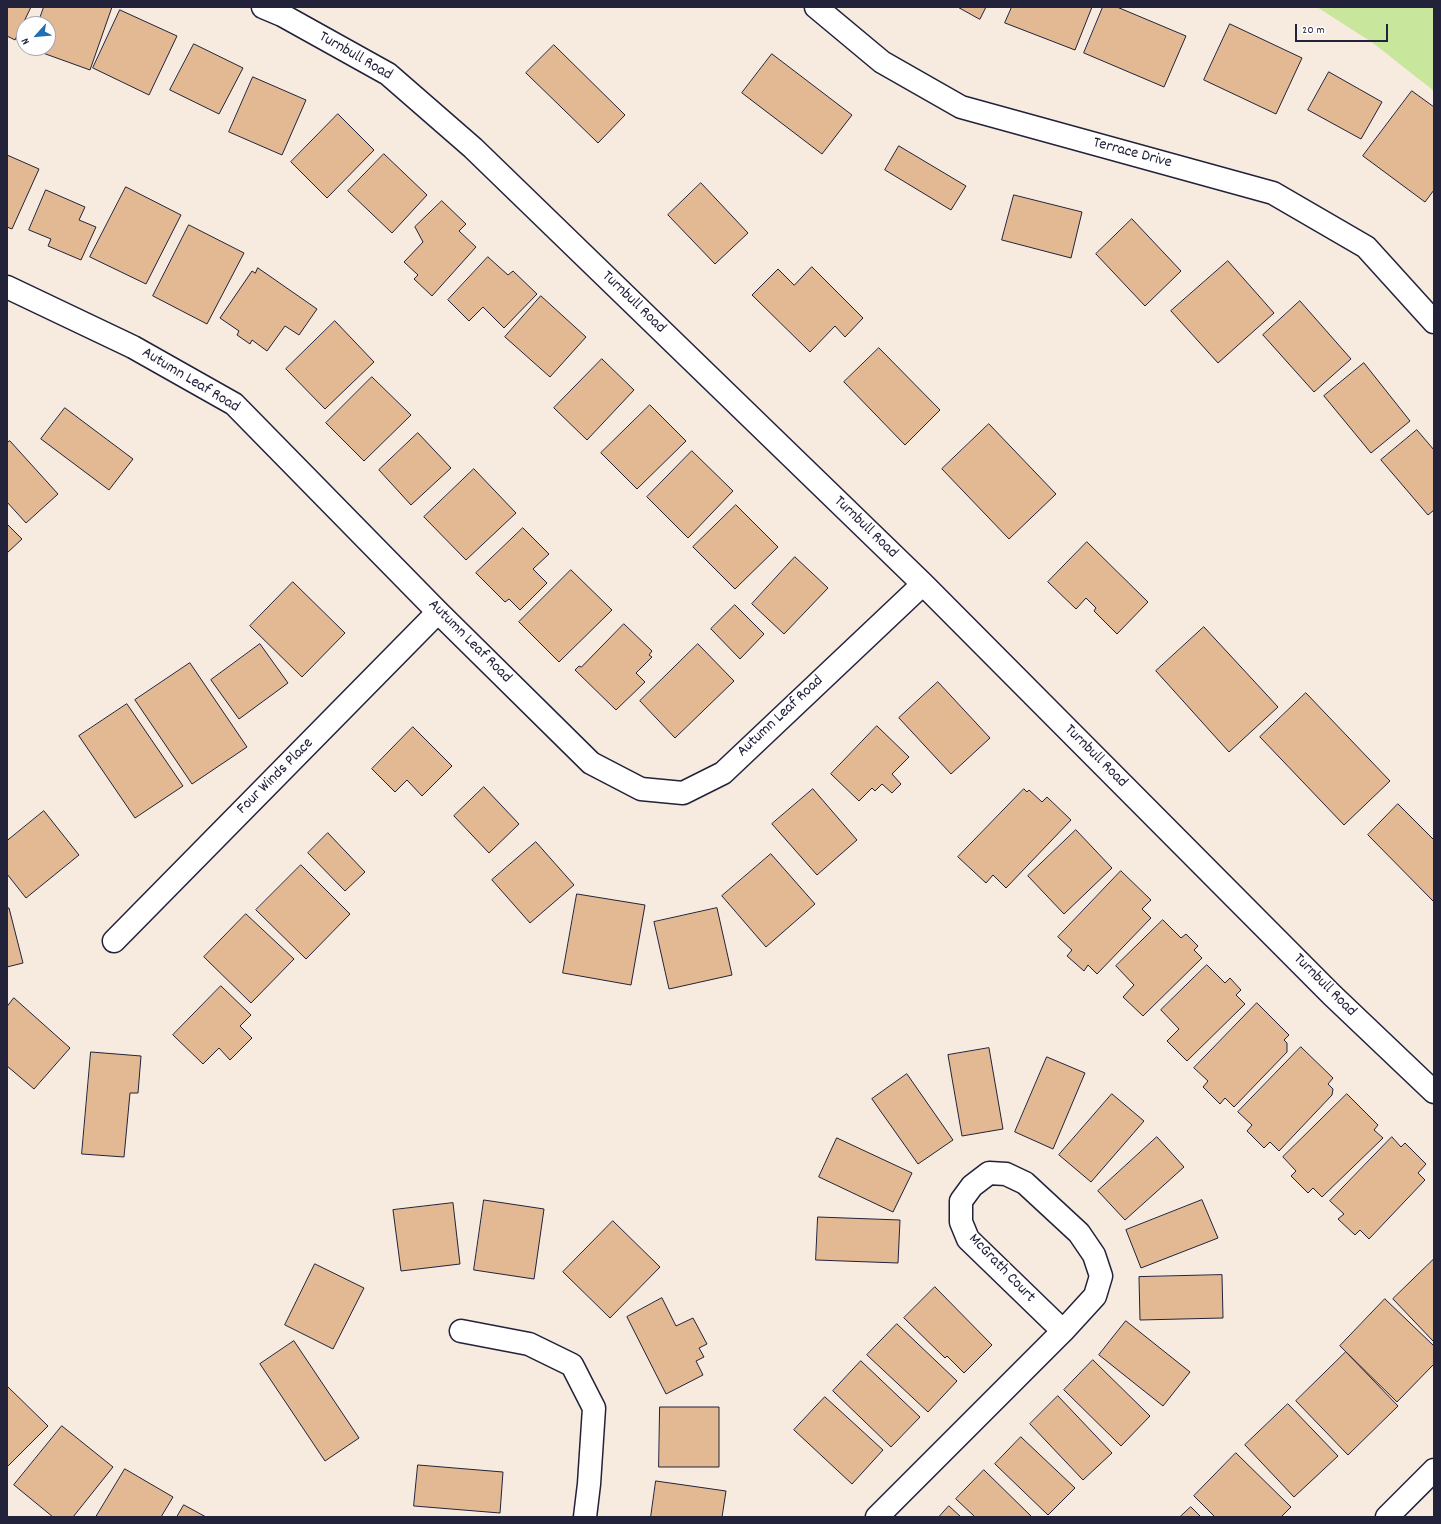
<!DOCTYPE html>
<html>
<head>
<meta charset="utf-8">
<style>
	body { margin:0 }
	#map { position:relative; width:1441px; height:1524px; overflow:hidden; background:#f7eadf; font-family:Dekko,sans-serif }
	canvas { display:block }
	.frame { position:absolute; inset:0; border:8px solid #22223b; pointer-events:none }
	.north { position:absolute; left:16px; top:16px; width:40px; height:40px; box-sizing:border-box; background:#fff; border:1px solid #a7a7b1; border-radius:50%; rotate:243deg; font-size:11px; font-weight:700; line-height:16px; text-align:center; color:#22223b }
	.north::after { content:''; display:block; margin:auto; width:14px; height:18px; background:#1f6fb2; clip-path:polygon(50% 0,100% 100%,50% 72%,0 100%) }
	.scale { position:absolute; left:1295px; top:24px; width:93px; height:18px; box-sizing:border-box; border:2px solid #22223b; border-top:0; padding-left:5px; font-size:12px; line-height:14px; white-space:nowrap; color:#22223b; -webkit-text-stroke:3px #fff; paint-order:stroke }
</style>
</head>
<body>
<div id="map">
<canvas width="1441" height="1524"></canvas>
<div class="frame"></div>
<div class="north">N</div>
<div class="scale">20 m</div>
</div>
<script>
const context = document.querySelector('canvas').getContext('2d');
context.lineJoin = 'round';
function fillPath(path, color) { context.fillStyle = color; context.fill(path, 'evenodd'); }
function trace(path, color, width, dash) { context.strokeStyle = color; context.lineWidth = width; context.lineCap = dash ? 'butt' : 'round'; context.setLineDash(dash || []); context.stroke(path); }
function write(font, color, halo, rows, align = 'center') {
  context.font = font + ' Dekko,sans-serif'; context.lineWidth = 3; context.setLineDash([]); context.textBaseline = 'middle'; context.strokeStyle = halo; context.fillStyle = color; for (const [text, x, y, turn = 0] of rows) {
    context.save(); context.translate(x, y); context.rotate((+turn || 0) * Math.PI / 180); context.textAlign = isNaN(turn) ? turn : align; if (halo) context.strokeText(text, 0, 0); context.fillText(text, 0, 0); context.restore();
  }
}
fillPath(new Path2D(`
	M1317 7H1434V91L1373 43Z`), '#c9e69d');
const building = new Path2D(`
	M7 7H31L15 40 7 36Z
	M44 7H112L90 70 29 48H48V24H38Z
	M958 7H986L980 19Z
	M1012 7H1092L1075 50 1005 23Z
	M1103 7H1117L1186 36 1164 87 1084 53Z
	M120 10 177 36 149 95 93 68Z
	M1230 24 1302 58 1276 114 1204 80Z
	M194 44 243 68 219 114 170 90Z
	M554 45 625 115 598 143 526 73Z
	M772 54 852 115 822 154 742 93Z
	M1329 72 1382 102 1361 139 1308 110Z
	M253 77 306 100 282 155 229 132Z
	M1412 91 1434 107V190L1425 202 1363 156Z
	M338 114 374 150 327 198 291 162Z
	M899 146 966 186 951 210 885 170Z
	M384 154 427 195 392 233 348 191Z
	M7 155 39 169 12 229 7 227Z
	M701 183 748 233 715 264 668 215Z
	M126 187 181 215 146 284 90 257Z
	M46 190 85 207 79 220 96 227 81 260 48 246 51 239 29 230Z
	M1014 195 1082 212 1071 258 1002 240Z
	M442 201 466 224 459 231 476 247 432 296 414 279 418 275 404 262 423 242 415 227Z
	M1132 219 1181 271 1145 306 1096 254Z
	M189 225 244 253 207 324 153 296Z
	M488 257 508 275 513 271 537 294 504 328 483 307 469 321 448 300Z
	M1228 261 1274 313 1218 363 1171 311Z
	M812 267 863 318 845 337 835 326 810 352 752 295 778 269 794 285Z
	M258 268 317 309 299 335 285 326 267 351 252 340 250 344 237 335 239 331 220 318 252 271 255 273Z
	M541 296 586 337 550 377 505 337Z
	M1300 301 1351 359 1314 392 1263 335Z
	M335 321 374 362 325 409 286 369Z
	M879 348 940 410 905 445 844 382Z
	M602 359 634 390 587 440 554 408Z
	M1364 363 1410 421 1371 453 1324 396Z
	M372 377 411 415 364 461 326 423Z
	M650 405 686 441 637 489 601 453Z
	M65 408 133 459 109 490 41 439Z
	M989 424 1056 494 1009 539 942 469Z
	M1417 430 1434 450V510L1428 515 1381 460Z
	M418 433 451 468 411 505 379 470Z
	M10 441 58 494 26 523 7 502V443Z
	M692 451 733 491 688 538 647 497Z
	M474 469 516 513 466 560 424 517Z
	M736 505 778 547 735 589 693 547Z
	M7 524 22 539 7 553Z
	M523 528 549 554 533 569 547 583 520 610 509 599 505 602 476 573Z
	M1087 542 1148 602 1117 634 1094 611 1096 608 1086 598 1076 609 1048 582Z
	M795 557 828 588 784 634 752 604Z
	M571 570 612 610 559 662 519 622Z
	M293 582 345 633 302 677 250 626Z
	M735 605 764 634 740 659 711 629Z
	M624 624 652 651 649 655 652 657 636 673 645 682 616 710 575 670 579 666 581 667Z
	M1204 627 1278 707 1229 752 1156 671Z
	M260 644 288 683 239 719 211 680Z
	M698 644 734 681 675 738 640 701Z
	M190 663 247 747 192 784 135 700Z
	M938 682 990 738 951 774 899 718Z
	M1306 693 1390 781 1344 825 1260 737Z
	M127 704 183 786 135 818 79 736Z
	M877 726 909 757 892 774 901 784 892 793 882 784 875 791 872 788 859 801 831 774Z
	M413 727 452 766 422 796 407 780 395 792 372 769Z
	M484 787 519 824 489 853 454 816Z
	M813 789 857 840 817 875 772 824Z
	M1024 789 1027 792 1029 790 1042 802 1047 797 1071 820 1006 888 993 875 986 883 958 857Z
	M1398 804 1434 840V902L1368 835Z
	M44 811 79 855 26 898 7 874V841Z
	M1076 830 1112 868 1064 914 1028 876Z
	M328 833 365 872 345 891 308 853Z
	M536 842 574 885 530 923 492 880Z
	M771 854 815 904 766 947 722 896Z
	M301 865 350 914 306 959 256 910Z
	M1121 871 1151 900 1142 909 1151 918 1097 974 1088 965 1084 971 1067 956 1072 950 1058 937Z
	M577 894 645 905 631 985 563 973Z
	M7 908H9L23 963 7 967Z
	M717 908 732 975 669 989 654 922Z
	M246 914 294 959 251 1003 204 957Z
	M1163 920 1181 938 1186 934 1198 946 1194 950 1202 958 1143 1016 1123 997 1134 985 1116 966Z
	M1207 965 1225 983 1230 978 1241 990 1236 995 1245 1004 1187 1061 1167 1041 1179 1029 1161 1010Z
	M221 986 251 1015 240 1026 252 1038 230 1060 219 1048 203 1064 173 1035Z
	M14 998 70 1048 34 1089 7 1066V1007Z
	M1257 1003 1289 1035 1284 1040 1287 1043V1052L1234 1107 1225 1098 1220 1104 1203 1087 1208 1081 1194 1068Z
	M1301 1047 1333 1078 1328 1084 1333 1089 1332 1095 1279 1151 1270 1142 1264 1148 1247 1131 1252 1125 1238 1112Z
	M989 1048 1003 1129 962 1136 948 1055Z
	M91 1052 141 1056 138 1093H130L124 1157 82 1154Z
	M1047 1057 1085 1073 1053 1149 1015 1132Z
	M907 1074 953 1140 918 1164 872 1099Z
	M1112 1094 1144 1121 1091 1182 1059 1155Z
	M1347 1094 1378 1125 1374 1130 1383 1138 1322 1197 1313 1188 1308 1193 1291 1176 1296 1171 1283 1157Z
	M1157 1137 1184 1167 1125 1220 1098 1191Z
	M1392 1137 1401 1147 1405 1143 1426 1164 1418 1173 1425 1180 1369 1239 1360 1230 1355 1235 1338 1219 1344 1214 1330 1201Z
	M837 1138 912 1173 893 1212 819 1177Z
	M484 1200 544 1209 534 1279 474 1270Z
	M1202 1200 1218 1238 1141 1268 1126 1230Z
	M453 1203 460 1264 401 1271 393 1210Z
	M818 1217 900 1220 898 1263 816 1260Z
	M613 1221 660 1267 610 1318 563 1272Z
	M1434 1259V1342L1393 1299Z
	M315 1264 364 1288 333 1349 285 1325Z
	M1222 1275 1223 1318 1140 1320 1139 1277Z
	M935 1287 992 1345 964 1373 947 1356 945 1358 904 1318Z
	M662 1298 676 1326 693 1318 707 1344 699 1348 704 1357 696 1361 703 1375 666 1394 627 1317Z
	M1385 1299 1434 1346V1364L1397 1402 1340 1346Z
	M1126 1321 1190 1372 1163 1406 1099 1355Z
	M897 1324 957 1381 928 1412 867 1355Z
	M294 1341 359 1438 325 1461 260 1364Z
	M1346 1352 1398 1406 1348 1455 1296 1401Z
	M1093 1360 1150 1416 1121 1446 1064 1390Z
	M861 1361 920 1417 891 1447 833 1391Z
	M7 1386 48 1426 7 1467Z
	M1058 1396 1112 1453 1083 1480 1030 1424Z
	M825 1397 883 1450 852 1484 794 1430Z
	M1288 1404 1338 1456 1294 1497 1245 1445Z
	M660 1407H719V1467H659Z
	M62 1426 113 1467 73 1517H53L14 1485Z
	M1021 1437 1075 1488 1048 1515 995 1464Z
	M1236 1453 1291 1507 1281 1517H1215L1194 1496Z
	M418 1465 503 1472 500 1513 414 1506Z
	M125 1469 173 1497 161 1517H96Z
	M984 1470 1032 1517H975L956 1499Z
	M656 1481 726 1491 722 1517H651Z
	M184 1505 206 1517H177Z
	M949 1506 961 1517H939Z
	M1191 1507 1201 1517H1180Z`);
fillPath(building, '#e3b993');
trace(building, '#22223b', 1);
const street = new Path2D(`
	M263 7 282 15 388 74 473 148 923 584 1332 995 1434 1092
	M816 7 882 62 961 107 1273 193 1366 247 1434 322
	M7 287 133 347 234 404 438 612 591 763 641 789 683 793 723 773 923 584
	M114 941 438 612
	M461 1331 529 1344 572 1365 594 1408 589 1484 585 1517
	M877 1517 1063 1331 1095 1296 1101 1276 1094 1255 1079 1233 1025 1183 1006 1174 989 1173 972 1186 961 1201V1222L968 1239 1063 1331
	M1387 1517 1434 1470`);
trace(street, '#22223b', 25);
trace(street, '#fff', 22);
write('16px', '#22223b', '#fff', [
	["Turnbull Road",355,57,30],
	["Terrace Drive",1132,154,15],
	["Turnbull Road",633,303,44],
	["Autumn Leaf Road",190,381,31],
	["Turnbull Road",865,528,44],
	["Autumn Leaf Road",469,642,45],
	["Autumn Leaf Road",781,717,-43],
	["Turnbull Road",1095,757,45],
	["Four Winds Place",276,777,-45],
	["Turnbull Road",1324,986,45],
	["McGrath Court",1001,1269,46]
]);
</script>
</body>
</html>
